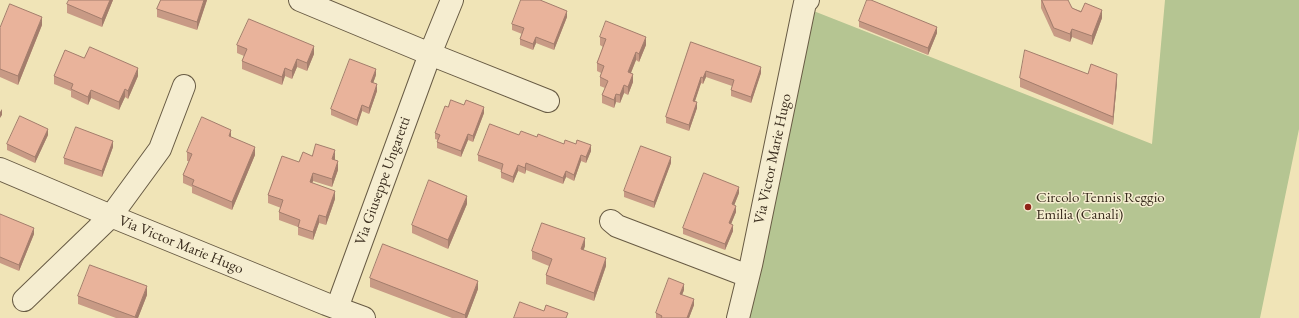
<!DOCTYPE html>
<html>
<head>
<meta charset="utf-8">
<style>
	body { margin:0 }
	canvas { display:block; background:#f0e4b7 }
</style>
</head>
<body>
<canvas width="1299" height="318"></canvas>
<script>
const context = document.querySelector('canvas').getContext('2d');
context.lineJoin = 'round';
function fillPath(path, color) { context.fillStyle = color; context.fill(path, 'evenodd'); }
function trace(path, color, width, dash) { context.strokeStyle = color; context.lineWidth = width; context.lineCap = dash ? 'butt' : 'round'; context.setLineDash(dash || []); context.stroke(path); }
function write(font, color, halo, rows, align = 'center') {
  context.font = font + ' "EB Garamond",serif'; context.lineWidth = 3; context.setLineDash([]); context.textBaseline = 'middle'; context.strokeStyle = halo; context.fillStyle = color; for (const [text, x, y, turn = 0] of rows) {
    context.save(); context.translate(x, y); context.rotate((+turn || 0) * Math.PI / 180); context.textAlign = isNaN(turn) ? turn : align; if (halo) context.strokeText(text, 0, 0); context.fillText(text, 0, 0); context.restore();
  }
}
fillPath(new Path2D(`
	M1165 0H1299V129L1260 318H749L761 269 811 10 1152 144Z`), '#b5c592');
const minor = new Path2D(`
	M300 0 430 54 548 101
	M0 169 111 216 326 304 364 318
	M611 221 617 226 748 276
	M24 300 111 216 160 149 184 86
	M337 308 430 54 452 0
	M738 318 751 265 803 12 805 3 808 0`);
trace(minor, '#685b44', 24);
trace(minor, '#f5edd0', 22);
fillPath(new Path2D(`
	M113 0 102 27 67 13V4Z
	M161 0H207L197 30 157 17V9Z
	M1041 0 1072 8 1102 18 1092 45 1072 37 1070 42 1054 36 1041 8Z
	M567 17 554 50 536 43 533 50 520 45V39L522 34 512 30V24Z
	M859 21 937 33 928 55 859 27Z
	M42 25 18 85 0 77V28Z
	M600 37 646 45 639 62 636 60 631 73 633 82 628 95 624 93 620 103 616 102 614 108 602 103V95L605 88 600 86V77L601 73 597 71V63L603 47 600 45Z
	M691 42 761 73 751 103 731 96V90L732 86 706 77 703 84 701 83 695 101 697 108 689 131 666 123V117Z
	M237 45 314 54 307 71 297 67 292 79 285 76 282 85 242 69V61L244 56 237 53Z
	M84 58 138 76 128 99 125 97 119 110 91 98 88 105 71 97V91L54 84V76Z
	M1088 74 1117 82 1113 125 1020 87V78Z
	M376 75 373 83 377 91 369 114 362 111 357 126 331 115V109Z
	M448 107 484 113 473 142 468 140 461 157 437 148V142L438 140 435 139V133Z
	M48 135 35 163 7 150V144Z
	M519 135 537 137 591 151 586 163 581 161 574 181 566 177 563 184 526 170 525 174 518 171 513 183 501 178V170L478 161V155Z
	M231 137 255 155 232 210 192 193V187L183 183V175L189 161H187V152Z
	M113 147 102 177 64 164V158Z
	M312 156 335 159V160L338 170 332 187 313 181 312 183 335 199 326 225 319 223 313 240 298 235V227L279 220V212L281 208 268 203V195L299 162Z
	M671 163 654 208 624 197V191Z
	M739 193 734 205 736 212 731 224 733 231 725 250 683 234V228Z
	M467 204 448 249 412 233V225Z
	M0 214 34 234 19 271 0 263Z
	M585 246 583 250 606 266 594 301 546 284V275L549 266 532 259V251Z
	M370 278 478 289 467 318H452L370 287Z
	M684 290 682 295 694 305 689 318H656V313Z
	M147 295 138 318H116L78 304V296Z`), '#c89a85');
fillPath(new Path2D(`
	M110 0H113L102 27V19Z
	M204 0H207L197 30V22Z
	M1102 10V18L1092 45V36Z
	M567 11V17L554 50V44Z
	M42 17V25L18 85V76Z
	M937 27V33L928 55V48Z
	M1072 29V37L1070 42V34Z
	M536 37V43L533 50V44Z
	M646 37V45L639 62V54Z
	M314 46V54L307 71V63Z
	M636 52V60L628 80V72Z
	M297 59V67L292 79V71Z
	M761 67V73L751 103V97Z
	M138 68V76L128 99V91Z
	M285 68V76L282 85V77Z
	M376 69V75L371 89V82Z
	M706 71V77L703 84V78Z
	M633 74V82L628 95V87Z
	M1117 74V82L1113 125V117Z
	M701 77V83L693 107V101Z
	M377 84V91L369 114V108Z
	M624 85V93L620 103V95Z
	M125 89V97L119 110V102Z
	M91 90V98L88 105V97Z
	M616 94V102L614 108V100Z
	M697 102V108L689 131V125Z
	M362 105V111L357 126V120Z
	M484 107V113L473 142V136Z
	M2 109V115L0 118V112Z
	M48 129V135L35 163V157Z
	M231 130V138L229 136Z
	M468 134V140L461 157V151Z
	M113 141V147L102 177V171Z
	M591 145V151L586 163V157Z
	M255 147V155L232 210V202Z
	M335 150V159L332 167V159Z
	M581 155V161L574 181V175Z
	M671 157V163L654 208V202Z
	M338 161V170L332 187V179Z
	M526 163V170L525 174V168Z
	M518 165V171L513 183V177Z
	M566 171V177L563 184V178Z
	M313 173V181L310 190V182Z
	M739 187V193L732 211V204Z
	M335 191V199L326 225V217Z
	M467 196V204L448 249V240Z
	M736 206V212L729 229V223Z
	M319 215V223L313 240V232Z
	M733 225V231L725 250V244Z
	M34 228V234L19 271V265Z
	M585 238V246L581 258V249Z
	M606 258V266L594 301V293Z
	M478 281V289L467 318H465V315Z
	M684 284V290L680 300V294Z
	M147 286V295L138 318H135Z
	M694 299V305L689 318H687Z`), '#a37d6c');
const building = new Path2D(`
	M69 0H110L102 19 67 4Z
	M161 0H204L197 22 157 9Z
	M521 0H540L567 11 554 44 536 37 533 44 520 39 524 28 512 24Z
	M867 0H871L937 27 928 48 859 21Z
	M1042 0H1068L1072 8 1081 12 1085 3 1102 10 1092 36 1072 29 1070 34 1054 28Z
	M10 4 42 17 18 76 0 69V28Z
	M249 19 314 46 307 63 297 59 292 71 285 68 282 77 242 61 247 49 237 45Z
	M606 21 646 37 639 54 636 52 628 72 633 74 628 87 624 85 620 95 616 94 614 100 602 95 608 81 600 77 604 66 597 63 606 39 600 37Z
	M691 42 761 67 751 97 731 90 734 80 706 71 703 78 701 77 693 101 697 102 689 125 666 117Z
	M90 47 138 68 128 91 125 89 119 102 91 90 88 97 71 89 73 84 54 76 65 50 84 58Z
	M1025 50 1088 74 1091 64 1117 74 1113 117 1020 78Z
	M350 59 376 69 371 82 377 84 369 108 362 105 357 120 331 109Z
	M451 100 464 105 466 100 484 107 473 136 468 134 461 151 437 142 440 135 435 133 445 106 448 107Z
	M20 116 48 129 35 157 7 144Z
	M202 117 231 130 229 136 255 147 232 202 192 185 194 180 183 175 192 154 187 152Z
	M490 124 519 135 521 131 537 137 538 134 564 144 565 140 576 144 577 140 591 145 586 157 581 155 574 175 566 171 563 178 526 163 525 168 518 165 513 177 501 172 503 164 478 155Z
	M76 127 113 141 102 171 64 158Z
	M316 144 335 150 332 159 338 161 332 179 313 173 310 182 335 191 326 217 319 215 313 232 298 227 300 220 279 212 283 200 268 195 282 156 299 162 303 152 312 156Z
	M641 146 671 157 654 202 624 191Z
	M704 173 739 187 732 204 736 206 729 223 733 225 725 244 683 228Z
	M429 180 467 196 448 240 412 225Z
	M0 214 34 228 19 265 0 257Z
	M542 223 585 238 581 249 606 258 594 293 546 275 552 259 532 251Z
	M383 244 478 281 465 315 370 278Z
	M90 265 147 286 135 317 78 296Z
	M669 278 684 284 680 294 694 299 687 318H661L662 316 656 313Z
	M520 302 544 311 546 305 568 313 566 318H514Z`);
fillPath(building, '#e9b39b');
trace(building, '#a37d6c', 1);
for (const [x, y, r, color] of [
	[1028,207,4,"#8f2418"]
]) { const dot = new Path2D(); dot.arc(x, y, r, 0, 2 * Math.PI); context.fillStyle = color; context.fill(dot); trace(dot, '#f5edd0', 1.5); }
write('15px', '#3a2d1e', '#f5edd0', [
	["Via Victor Marie Hugo",773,159,-78],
	["Via Giuseppe Ungaretti",383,181,-70],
	["Via Victor Marie Hugo",181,245,22]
]);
write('15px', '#3a2d1e', '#f5edd0', [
	["Circolo Tennis Reggio",1036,198],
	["Emilia (Canali)",1036,215]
], 'left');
</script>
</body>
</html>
